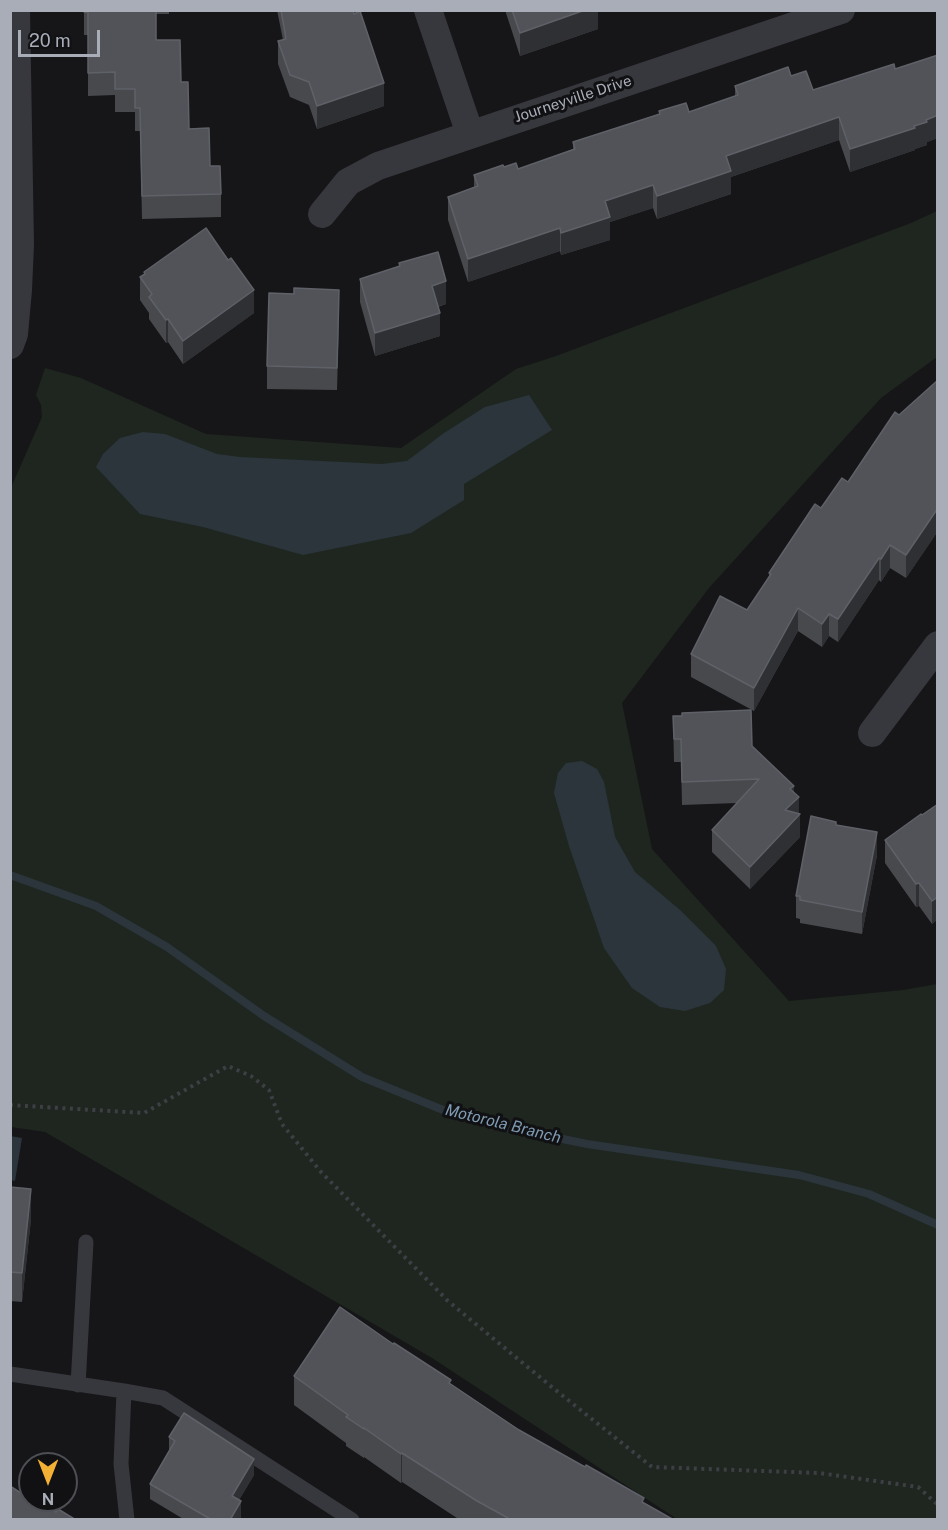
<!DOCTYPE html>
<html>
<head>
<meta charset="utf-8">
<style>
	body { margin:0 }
	#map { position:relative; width:948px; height:1530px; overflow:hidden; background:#161618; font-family:"Public Sans",sans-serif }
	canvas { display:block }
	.frame { position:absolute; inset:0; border:12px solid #a8adb8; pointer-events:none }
	.north { position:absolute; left:18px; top:1452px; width:60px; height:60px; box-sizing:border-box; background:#111113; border:2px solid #4d4f55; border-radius:50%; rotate:180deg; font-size:16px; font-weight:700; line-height:24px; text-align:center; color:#a8adb8 }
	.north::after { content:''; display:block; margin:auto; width:21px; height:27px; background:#f2b134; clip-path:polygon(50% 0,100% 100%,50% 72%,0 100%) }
	.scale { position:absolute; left:18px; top:30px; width:82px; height:27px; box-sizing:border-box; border:3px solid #a8adb8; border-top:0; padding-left:8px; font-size:18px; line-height:21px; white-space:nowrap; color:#a8adb8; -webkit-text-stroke:4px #111113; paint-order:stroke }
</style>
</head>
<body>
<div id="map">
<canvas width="948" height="1530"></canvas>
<div class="frame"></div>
<div class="north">N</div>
<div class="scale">20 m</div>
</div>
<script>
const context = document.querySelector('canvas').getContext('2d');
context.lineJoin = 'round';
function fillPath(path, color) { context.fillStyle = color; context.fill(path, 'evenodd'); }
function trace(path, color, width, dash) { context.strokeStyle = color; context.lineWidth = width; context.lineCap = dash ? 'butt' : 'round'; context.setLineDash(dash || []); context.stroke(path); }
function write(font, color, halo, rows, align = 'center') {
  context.font = font + ' "Public Sans",sans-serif'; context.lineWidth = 6; context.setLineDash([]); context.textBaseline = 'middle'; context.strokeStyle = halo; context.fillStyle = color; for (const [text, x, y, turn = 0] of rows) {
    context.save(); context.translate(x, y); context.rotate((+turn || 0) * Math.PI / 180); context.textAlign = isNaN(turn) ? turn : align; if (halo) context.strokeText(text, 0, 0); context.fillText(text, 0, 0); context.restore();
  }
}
fillPath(new Path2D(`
	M937 211V357L881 398 709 588 622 703 652 849 789 1001 903 990 937 984V1519H677L432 1358 45 1132 11 1127 10 490 42 417 41 405 36 395 45 368 81 378 206 434 401 448 516 369 556 356 911 223Z`), '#1e261f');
fillPath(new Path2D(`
	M529 395 552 430 464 484V500L411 533 303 555 203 527 140 514 96 467 103 454 120 438 143 432 165 434 217 454 240 457 382 464 407 461 444 433 485 407Z
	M582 761 597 769 604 782 615 837 635 872 680 910 716 946 726 969 724 990 710 1003 685 1011 660 1007 632 988 604 948 569 846 554 793 558 773 566 763Z
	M10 1136 22 1138 15 1181 11 1180Z`), '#2c353c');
trace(new Path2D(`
	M10 875 96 906 167 947 264 1016 362 1077 448 1112 509 1128 587 1144 799 1175 869 1194 938 1225`), '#2c353c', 8);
trace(new Path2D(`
	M10 1105 144 1113 228 1066 251 1076 269 1090 282 1124 321 1172 448 1301 553 1388 652 1467 819 1473 918 1487 938 1505`), '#3d3f44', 4, [3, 4.5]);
trace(new Path2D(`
	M10 1374 124 1391 121 1464 127 1520
	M78 1385 86 1242
	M124 1391 163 1398 352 1520`), '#37383d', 15);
trace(new Path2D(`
	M428 10 470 134
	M322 214 348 182 378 166 841 10
	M10 345 14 334 18 290 20 245 16 10
	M872 733 938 645`), '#37383d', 28);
fillPath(new Path2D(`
	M84 10H169V14H156V40L181 82 189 129 210 166 221 194V217L142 219 140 131H135V112H115V95L88 96V35H84Z
	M277 10H353L384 106 317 129 309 105 290 97 278 64V41L283 40Z
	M505 10H598V29L520 56Z
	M938 55V138L927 142V145L915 149V150L850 172 839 140 731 177V194L657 219 653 208 610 222V240L561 255 560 251 468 282 448 220V197L474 187V175L504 167 518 169 573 149V142L659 114V111L689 112 735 96V86L791 76 813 90 895 69Z
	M399 263 446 304 438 307 440 336 375 356 360 302V279L399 266Z
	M144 272 254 313 183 364 168 342 166 343 149 319V313L140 300V277L144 274Z
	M294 294 339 313 337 390 267 389V366Z
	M938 380V531L906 578 890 568 881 582 879 580 838 642 829 636 822 647 798 631 754 711 691 677V654L747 610 769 578V573L821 508 848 482 899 415Z
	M673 716 752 746 794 793 799 814 800 837 750 889 712 852V830L737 803 682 805 681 762H674Z
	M938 804V919L932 924 919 906 916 907 885 863V840Z
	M836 825 877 855 862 934 800 923V919L796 918V896Z
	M10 1187 31 1219 22 1302 10 1301Z
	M294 1376 451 1384 519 1430 674 1520H460L402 1482 401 1483 364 1457V1458L346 1446V1443L294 1405Z
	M169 1437 254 1475 239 1500 241 1517 239 1520H185L150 1499V1484L169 1451Z`), '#47494d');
fillPath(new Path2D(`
	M585 10H598V29L520 56V33Z
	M384 83V106L317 129V106Z
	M938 115V138L927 142V145L915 149V150L850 172V149L914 126Z
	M839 117V140L731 177V194L657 219V196L726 156Z
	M653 185V208L610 222V240L561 255V233L605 201Z
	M560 228V251L468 282V259Z
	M446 281V304L432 308V286Z
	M254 290V313L183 364V341Z
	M339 290V313L337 390V368Z
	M440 313V336L375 356V333Z
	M168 319V342L166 343V320Z
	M938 508V531L906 578V555Z
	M890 545V568L881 582V559Z
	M879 558V580L838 642V619Z
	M798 608V631L754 711V688Z
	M829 614V636L822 647V624Z
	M794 786V802L799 797V816L800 814V837L750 889V867L785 810 790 789Z
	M877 832V855L862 934V912Z
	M919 883V906L916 907V884Z
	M938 897V919L932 924V901Z
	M31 1189V1219L22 1302V1273Z
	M402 1453V1482L401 1483V1454Z
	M254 1459V1475L232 1512V1496Z
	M241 1501V1517L239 1520H230Z`), '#2f3033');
const building = new Path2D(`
	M84 10H156V40H180L181 82H188L189 129 209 128 210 166H220L221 194 142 196 140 108H135V89H115V72L88 73V12H84Z
	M281 10H353L354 14 360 11 384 83 317 106 309 82 290 75 278 41 286 39Z
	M512 10H585L520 33Z
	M938 55V115L926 120 927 122 914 126 915 128 850 149 839 117 726 156 731 171 657 196 653 185 605 201 610 217 561 233 560 228 468 259 448 197 478 186 474 175 503 165 504 167 516 163 518 169 575 149 573 142 660 114 659 111 686 103 689 112 738 95 735 86 788 67 791 76 806 71 813 90 894 64 895 69Z
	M206 228 228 260 231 258 254 290 183 341 168 319 166 320 149 297 152 294 140 277 145 274 144 272Z
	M438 252 446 281 432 286 440 313 375 333 360 279 400 266 399 263Z
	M294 288 339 290 337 368 267 366 269 293 294 294Z
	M938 380V508L906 555 890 545 881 559 879 558 838 619 829 614 822 624 798 608 754 688 691 654 720 596 747 610 771 574 769 573 815 504 821 508 842 478 848 482 895 412 899 415Z
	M751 710 752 746 794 786 790 789 799 797 785 810 800 814 750 867 712 830 759 779 682 782 681 739H674L673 716H682V713Z
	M938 804V897L932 901 919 883 916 884 885 840 921 814 922 815Z
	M811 816 836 822V825L877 832 862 912 800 900V896H796Z
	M10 1187 31 1189 22 1273 10 1272Z
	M340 1307 393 1344 394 1343 451 1380 449 1383 519 1430 585 1467 586 1465 644 1498 642 1502 674 1520H508V1518L477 1501 402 1453 401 1454 364 1428V1429L346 1417 348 1415 294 1376Z
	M184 1413 254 1459 232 1496 241 1501 230 1520H212L150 1484 175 1441 169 1437Z
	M10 1486 24 1495 25 1494 30 1496V1500H36L56 1512 58 1509 76 1520H10Z`);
fillPath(building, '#525359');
trace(building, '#5f6168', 1.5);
write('15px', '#a8adb8', '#111113', [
	["Journeyville Drive",573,99,-18]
]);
write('italic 16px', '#7f9bb3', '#111113', [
	["Motorola Branch",503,1124,14]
]);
</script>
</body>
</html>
